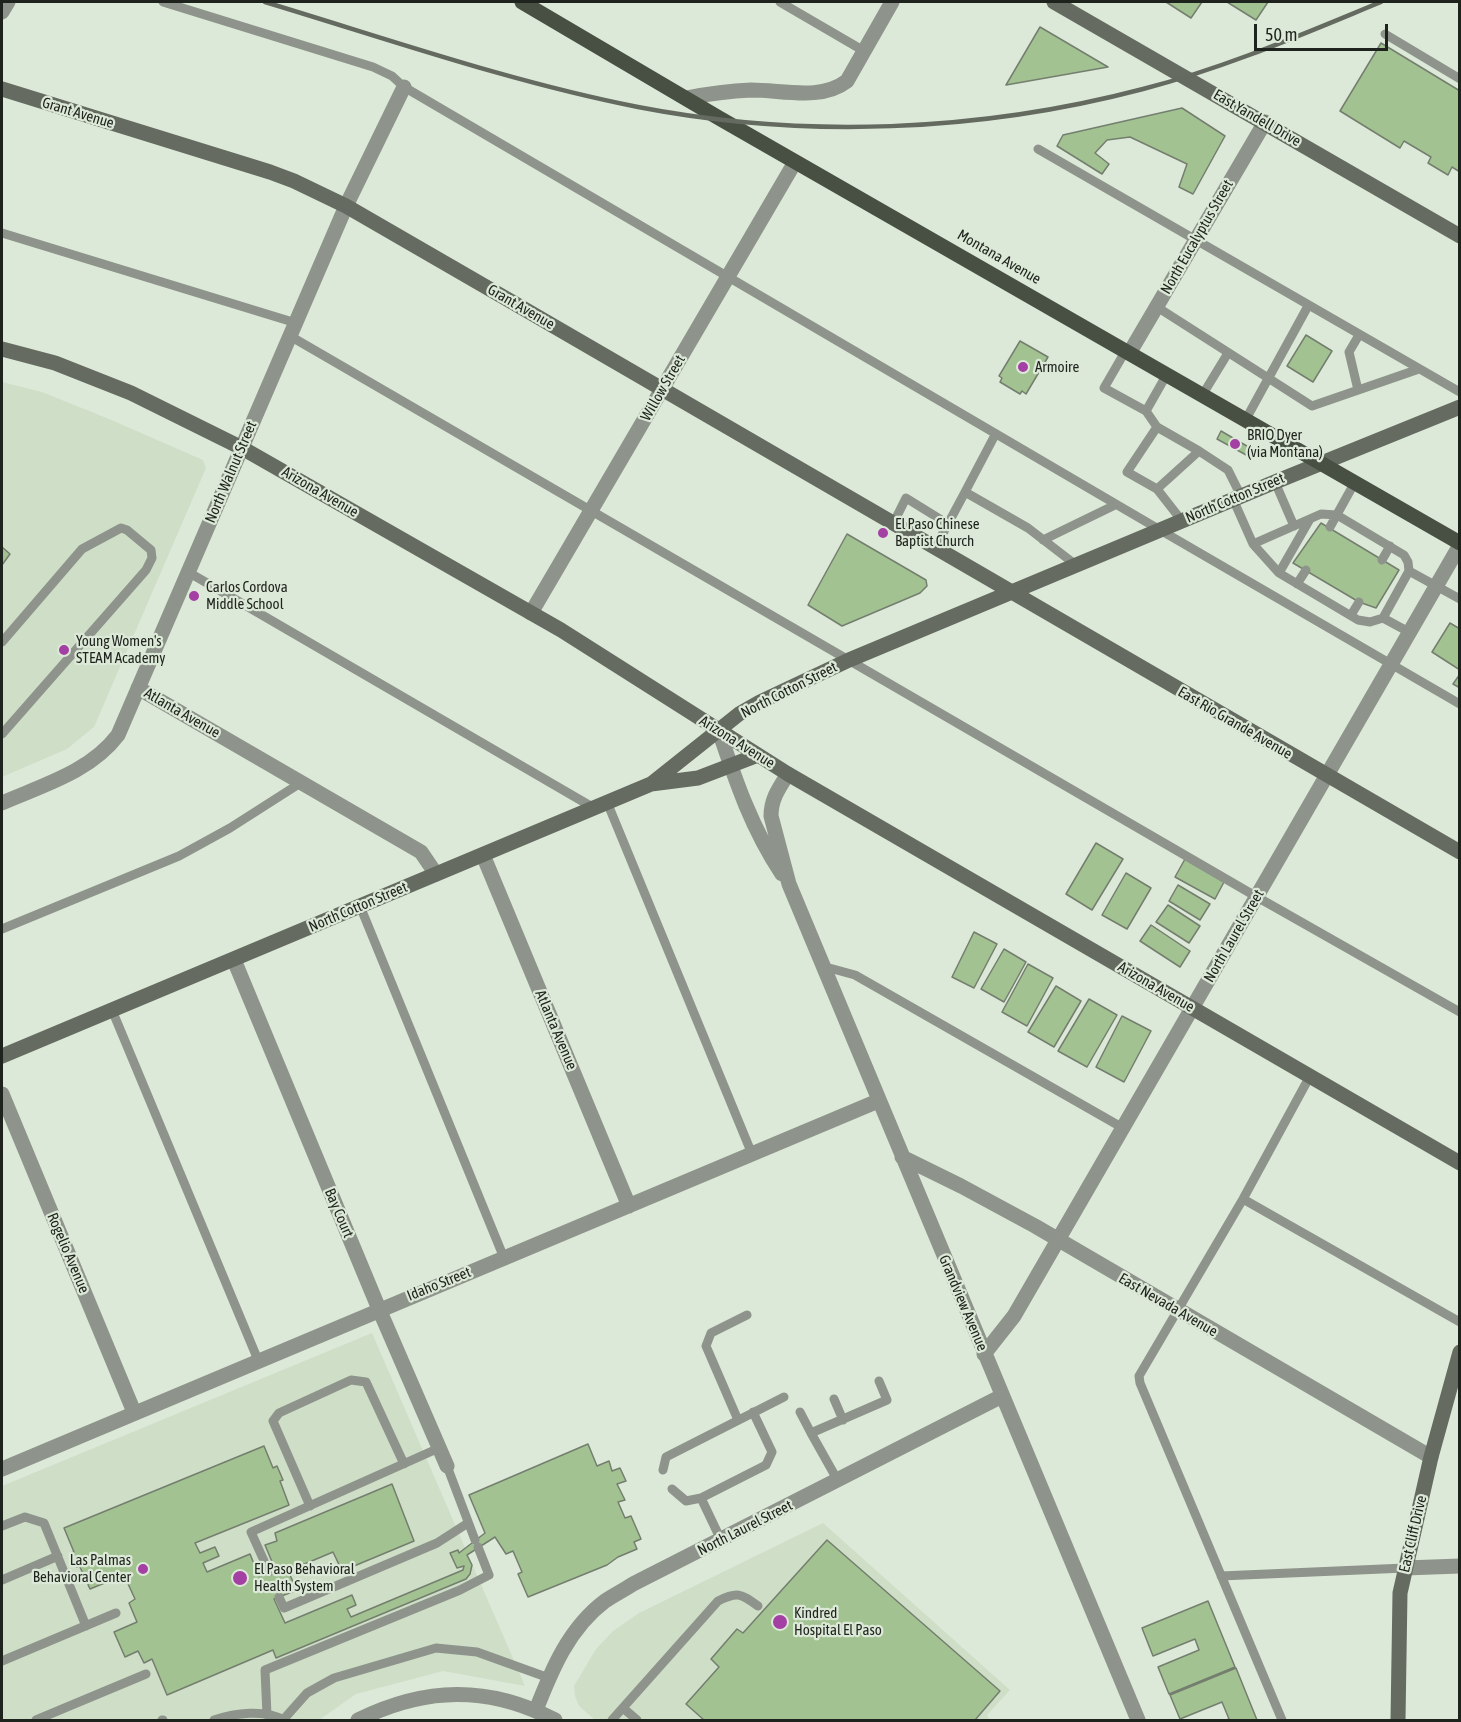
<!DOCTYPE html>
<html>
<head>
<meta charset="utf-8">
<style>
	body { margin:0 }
	#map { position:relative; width:1461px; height:1722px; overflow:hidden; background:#dde9d8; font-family:"Asap Condensed",sans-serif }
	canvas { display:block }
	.frame { position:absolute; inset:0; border:3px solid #1f231d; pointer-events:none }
	.scale { position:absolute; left:1254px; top:24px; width:134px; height:27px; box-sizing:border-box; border:3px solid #1f231d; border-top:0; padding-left:8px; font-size:18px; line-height:21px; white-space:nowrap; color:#1f231d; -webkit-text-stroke:4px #dde9d8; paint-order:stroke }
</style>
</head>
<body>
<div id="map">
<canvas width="1461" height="1722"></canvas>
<div class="frame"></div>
<div class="scale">50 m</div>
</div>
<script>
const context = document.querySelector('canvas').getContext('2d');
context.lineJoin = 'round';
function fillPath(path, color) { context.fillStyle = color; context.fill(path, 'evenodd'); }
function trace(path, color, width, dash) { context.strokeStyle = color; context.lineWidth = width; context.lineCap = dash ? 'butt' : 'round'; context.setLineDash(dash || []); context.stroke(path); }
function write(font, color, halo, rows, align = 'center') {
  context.font = font + ' "Asap Condensed",sans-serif'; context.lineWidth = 4.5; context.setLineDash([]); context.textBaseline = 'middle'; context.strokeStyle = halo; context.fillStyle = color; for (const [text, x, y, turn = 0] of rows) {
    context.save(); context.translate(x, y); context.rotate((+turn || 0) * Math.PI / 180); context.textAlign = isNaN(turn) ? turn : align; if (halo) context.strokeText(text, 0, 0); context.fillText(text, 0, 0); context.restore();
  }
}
fillPath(new Path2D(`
	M2 382 42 392 109 419 203 460 206 468 94 727 67 749 2 777Z
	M372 1333 525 1686 443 1671 356 1694 319 1720H2V1486Z
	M823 1523 1010 1690 987 1715 990 1720H595L579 1706 575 1696 574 1686 596 1649 613 1631 639 1613Z`), '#cedec7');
const building = new Path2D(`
	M1166 2H1202L1191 18Z
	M1227 2H1268L1256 20Z
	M1040 27 1108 67 1006 85Z
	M1381 43 1460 91V172L1452 167 1448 175 1428 163 1431 157 1404 141 1400 148 1340 111Z
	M1182 108 1225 136 1193 194 1179 187 1187 164 1130 137 1107 140 1095 153 1109 164 1102 174 1057 146 1063 135Z
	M1306 335 1332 351 1313 382 1287 366Z
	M1020 341 1048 357 1026 394 1022 391 1020 394 1000 382 1002 378 999 376Z
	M1221 431 1252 449 1248 456 1217 439Z
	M1321 523 1399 570 1376 608 1359 602 1293 563Z
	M847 534 926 580 927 586 920 593 842 626 808 605Z
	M2 547 10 554 2 565Z
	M1450 623 1460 629V670L1432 652Z
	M1460 674V688L1453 684Z
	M1096 843 1123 859 1092 910 1066 894Z
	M1185 859 1224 882 1215 899 1175 877Z
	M1126 873 1151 888 1127 929 1102 915Z
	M1178 885 1210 904 1200 920 1169 901Z
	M1168 905 1200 926 1189 943 1156 922Z
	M1151 925 1190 951 1180 967 1140 941Z
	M974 932 997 944 974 988 952 977Z
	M1004 949 1026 962 1004 1002 981 989Z
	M1028 964 1053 978 1027 1026 1002 1012Z
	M1056 986 1081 1001 1054 1047 1028 1032Z
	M1089 999 1117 1015 1087 1067 1058 1051Z
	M1122 1016 1151 1031 1124 1082 1096 1067Z
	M588 1444 597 1466 609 1461 612 1471 620 1468 626 1481 617 1484 625 1500 618 1502 625 1518 631 1516 641 1539 634 1542 637 1549 618 1557 607 1565 528 1597 518 1574 522 1572 513 1551 506 1554 495 1537 467 1555 472 1565 470 1574 466 1579 276 1658 273 1650 167 1695 152 1659 144 1663 138 1651 125 1657 114 1632 137 1622 129 1603 135 1599 124 1575 90 1589 79 1565 77 1567 71 1553 74 1552 64 1528 264 1446 273 1468 277 1466 283 1480 280 1481 289 1505 195 1543 200 1553 215 1547 219 1556 203 1563 207 1572 250 1554 259 1576 275 1569 265 1545 277 1541 275 1533 392 1484 414 1541 342 1571 333 1552 288 1571 297 1590 274 1599 285 1623 352 1595 356 1605 347 1609 351 1617 463 1570 464 1566 457 1568 450 1553 458 1550 459 1553 485 1533 469 1495Z
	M827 1540 1000 1691 975 1720H704L686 1704 719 1667 711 1659 737 1629 743 1633Z
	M1208 1601 1235 1667 1169 1694 1158 1667 1199 1650 1195 1639 1153 1656 1142 1628Z
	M1236 1668 1257 1720H1226L1229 1719 1222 1702 1180 1719 1170 1695Z`);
fillPath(building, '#a2c391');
trace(building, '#747e6f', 1.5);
trace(new Path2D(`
	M163 2 373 67 392 76 404 87C755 294 1107 500 1460 704
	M780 2 864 51
	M1385 34 1460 79
	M1038 149 1460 392
	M2 233 296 323
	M1157 307 1312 406 1419 369
	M290 336 1257 897 1460 1012
	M1126 350 1104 388 1146 411 1157 427
	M1358 390 1349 352 1359 335
	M1203 394 1228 353
	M1146 411 1167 374
	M1246 419 1308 306
	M1199 451 1228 470 1241 496
	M1275 482 1294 526
	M1157 489 1199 451 1157 427 1127 472 1157 489 1182 521
	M965 492 995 435
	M1233 499 1253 544 1321 514 1337 515 1404 555 1408 562 1409 571
	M1310 519 1279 573 1358 620 1370 622 1383 618
	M893 524 906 498 948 524
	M1330 527 1355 482
	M1043 540 1115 505
	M1253 544 1279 573
	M935 548 965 492 1028 528 1076 565
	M1382 560 1390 546
	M188 572 594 808
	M1297 584 1306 570
	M1351 615 1359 602
	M1409 632 1383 618 1409 571 1460 599
	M2 642 82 549 121 528 127 530 151 550 152 558 146 570 2 734
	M607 802 752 1154
	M360 906 504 1258
	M2 929 179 856 230 828 302 782
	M822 966 855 975 1123 1128
	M112 1010 258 1360
	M1243 1199 1460 1322
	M834 1399 843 1420
	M800 1412 811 1433
	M738 1420 706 1346 711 1333 747 1315
	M447 1466 475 1540
	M663 1470 666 1457 784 1397
	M838 1481 811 1433 887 1400 879 1381
	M672 1489 686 1501 701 1498 721 1540
	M701 1498 766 1465 772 1452 753 1412
	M310 1506 273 1421 279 1413 351 1380 366 1382 404 1464
	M2 1526 25 1517 44 1523 86 1626
	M269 1572 251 1532 439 1448
	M1221 1576 1405 1568
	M2 1580 58 1556
	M279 1597 284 1608 437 1543 468 1523
	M2 1661 116 1613
	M623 1708 637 1720
	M267 1715 265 1670 460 1590 489 1575 478 1547
	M36 1720 146 1674
	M162 1720H163
	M214 1720C235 1713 264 1709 284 1720
	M283 1720 307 1693 334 1678 436 1648 477 1652 549 1678
	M612 1720 718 1601C738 1591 741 1594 758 1606
	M1282 1720 1140 1383 1139 1376 1243 1199 1310 1076`), '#8e938b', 9);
trace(new Path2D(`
	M2 12 8 2
	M686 98C707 94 729 91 751 90 783 90 821 101 847 81L892 2
	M1130 352 1265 122
	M531 613 795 162
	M138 688 421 852 436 874
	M719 731C736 782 752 829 782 874
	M788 774C779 788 771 799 771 816L789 884 1138 1720
	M2 803C43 785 90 772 118 735L346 206 404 87
	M483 855 629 1206
	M234 960 379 1309 447 1466
	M2 1094 134 1412
	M902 1157 961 1186 1035 1226 1431 1457
	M984 1354 1014 1316 1460 545
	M2 1469 878 1101
	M1405 1568 1460 1566
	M536 1710C552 1669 569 1628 605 1601 614 1595 624 1590 633 1584L1002 1396
	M358 1720C425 1687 488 1685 555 1720`), '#8e938b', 15);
trace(new Path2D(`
	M1054 2 1460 236
	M2 89 270 172 294 181 346 206C718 420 1087 639 1460 852
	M2 349 55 363 131 393 242 448 561 630 788 774 1460 1163
	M651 784 698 778 758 755
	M2 1056 651 784 739 714 760 702 849 660 1275 482 1460 407
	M1398 1720 1400 1593 1431 1457 1460 1352`), '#656b61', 15);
trace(new Path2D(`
	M522 2 719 118 1460 543`), '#485044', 15);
trace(new Path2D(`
	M265 2C388 39 511 82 638 107 803 139 980 132 1143 89 1225 68 1303 34 1381 2`), '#646a60', 4.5);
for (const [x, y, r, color] of [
	[1023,367,6,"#a43fa3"],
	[1235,444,6,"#a43fa3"],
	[883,533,6,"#a43fa3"],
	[194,596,6,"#a43fa3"],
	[64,650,6,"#a43fa3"],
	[143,1569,6,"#a43fa3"],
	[240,1578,8,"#a43fa3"],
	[780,1622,8,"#a43fa3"]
]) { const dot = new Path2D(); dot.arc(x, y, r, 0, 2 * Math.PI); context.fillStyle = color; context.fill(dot); trace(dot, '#dde9d8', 2); }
write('15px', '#1f231d', '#dde9d8', [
	["Grant Avenue",78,113,17],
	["East Yandell Drive",1257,118,30],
	["North Eucalyptus Street",1197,237,-60],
	["Montana Avenue",999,257,30],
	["Grant Avenue",521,307,30],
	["Willow Street",663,388,-60],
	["North Walnut Street",231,472,-67],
	["Arizona Avenue",320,492,30],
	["North Cotton Street",1235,498,-23],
	["North Cotton Street",789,690,-27],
	["Atlanta Avenue",182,713,30],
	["East Rio Grande Avenue",1235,723,30],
	["Arizona Avenue",737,742,32],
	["North Cotton Street",358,907,-23],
	["North Laurel Street",1234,936,-60],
	["Arizona Avenue",1156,987,30],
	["Atlanta Avenue",556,1030,67],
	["Bay Court",339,1213,67],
	["Rogelio Avenue",68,1253,67],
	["Idaho Street",439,1284,-22],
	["Grandview Avenue",963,1303,67],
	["East Nevada Avenue",1168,1305,30],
	["North Laurel Street",745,1528,-27],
	["East Cliff Drive",1413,1534,-77]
]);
write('15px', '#1f231d', '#dde9d8', [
	["Armoire",1035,367],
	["BRIO Dyer",1247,435],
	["(via Montana)",1247,452],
	["El Paso Chinese",895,524],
	["Baptist Church",895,541],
	["Carlos Cordova",206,587],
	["Middle School",206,604],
	["Young Women's",76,641],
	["STEAM Academy",76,658],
	["Las Palmas",131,1560,"right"],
	["Behavioral Center",131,1577,"right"],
	["El Paso Behavioral",254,1569],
	["Health System",254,1586],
	["Kindred",794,1613],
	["Hospital El Paso",794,1630]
], 'left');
</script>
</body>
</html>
